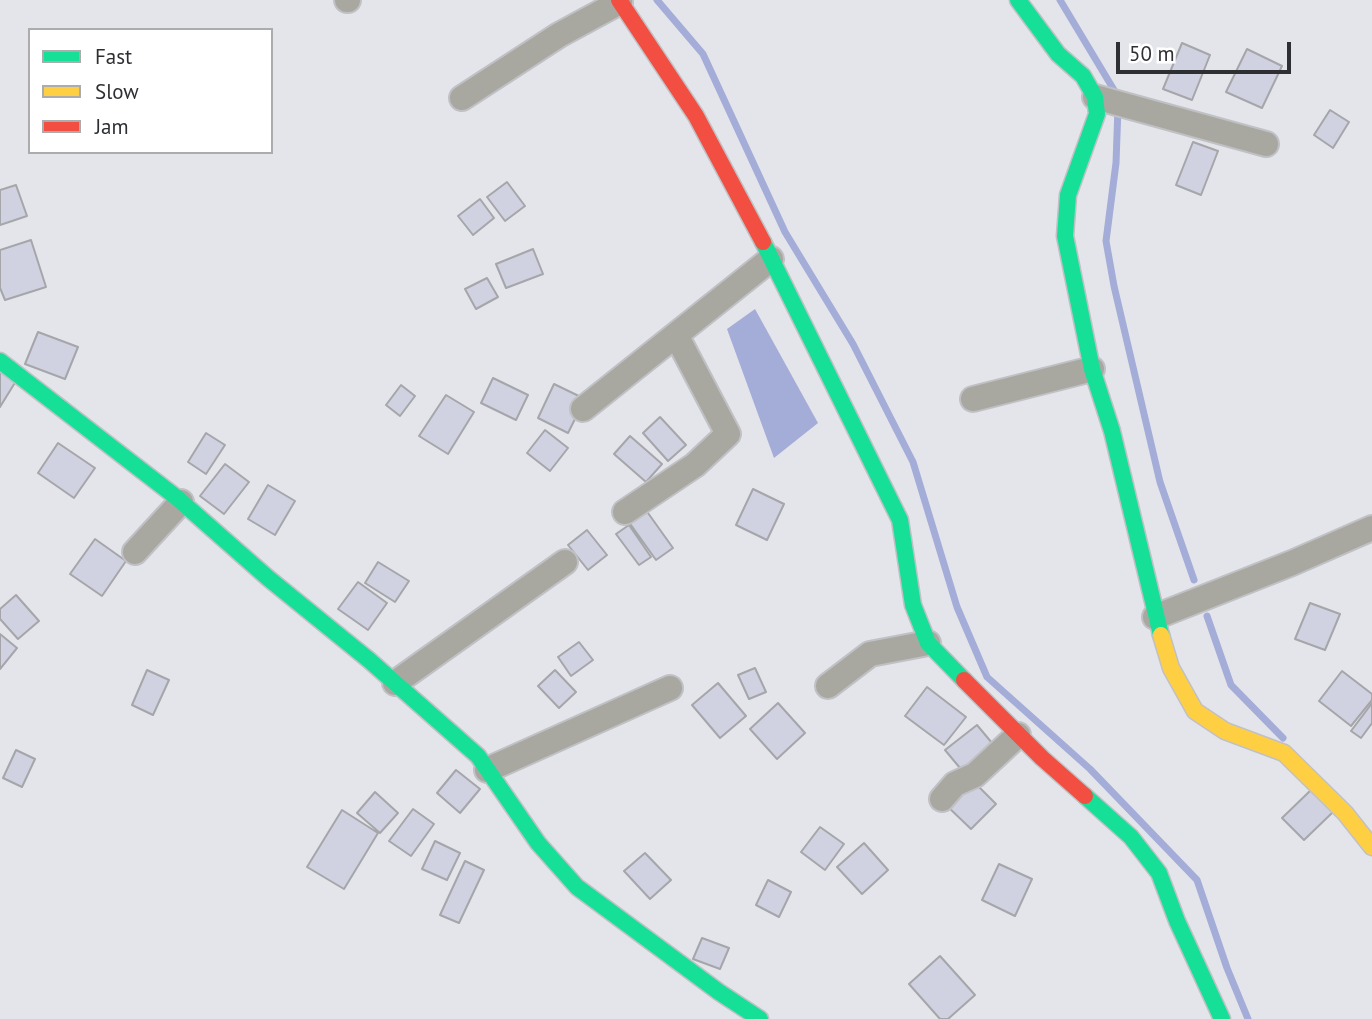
<!DOCTYPE html>
<html>
<head>
<meta charset="utf-8">
<style>
	body { margin:0 }
	#map { position:relative; width:1372px; height:1019px; overflow:hidden; background:#e4e5ea; font-family:"PT Sans",sans-serif }
	canvas { display:block }
	.legend { position:absolute; left:28px; top:28px; width:245px; height:126px; box-sizing:border-box; background:#fff; border:2px solid #abacad; margin:0; padding:9px 12px; list-style:none; font-size:21px; color:#2e2f33 }
	.legend li { display:flex; align-items:center; gap:14px; height:35px }
	.legend b { width:35px; border:2px solid #abacad }
	.scale { position:absolute; left:1116px; top:42px; width:175px; height:32px; box-sizing:border-box; border:4px solid #2e2f33; border-top:0; padding-left:9px; font-size:21px; line-height:24px; white-space:nowrap; color:#2e2f33; -webkit-text-stroke:5px #fff; paint-order:stroke }
</style>
</head>
<body>
<div id="map">
<canvas width="1372" height="1019"></canvas>
<ul class="legend">
<li><b style="height:9px;background:#16e098"></b>Fast</li>
<li><b style="height:9px;background:#ffcf43"></b>Slow</li>
<li><b style="height:9px;background:#f24e42"></b>Jam</li>
</ul>
<div class="scale">50 m</div>
</div>
<script>
const context = document.querySelector('canvas').getContext('2d');
context.lineJoin = 'round';
function fillPath(path, color) { context.fillStyle = color; context.fill(path, 'evenodd'); }
function trace(path, color, width, dash) { context.strokeStyle = color; context.lineWidth = width; context.lineCap = dash ? 'butt' : 'round'; context.setLineDash(dash || []); context.stroke(path); }
fillPath(new Path2D(`
	M755 309 818 423 774 458 727 329Z`), '#a4acd8');
trace(new Path2D(`
	M657 0 703 54 785 232 853 344 913 462 957 607 987 677 1090 769 1197 880 1227 968 1248 1019
	M1060 0 1117 95
	M1118 107 1116 163 1106 241 1114 286 1160 482 1194 580
	M1207 616 1231 685 1283 738`), '#a4acd8', 7);
const building = new Path2D(`
	M1182 43 1210 55 1192 100 1163 89Z
	M1247 49 1282 66 1262 108 1226 92Z
	M1330 110 1349 122 1333 148 1314 135Z
	M1193 142 1218 151 1201 195 1176 185Z
	M507 182 525 206 505 221 487 197Z
	M16 185 27 216 0 225V190Z
	M480 199 494 218 473 235 458 216Z
	M31 240 46 287 5 300 0 288V250Z
	M533 249 543 274 506 288 496 264Z
	M487 278 498 297 476 309 465 289Z
	M38 332 78 347 65 379 25 364Z
	M0 371 16 381 0 407Z
	M493 378 528 395 516 420 481 403Z
	M554 384 585 399 568 433 538 418Z
	M401 385 415 396 400 416 386 405Z
	M446 395 474 412 448 454 419 436Z
	M660 417 686 445 668 461 643 433Z
	M545 430 568 448 550 471 527 453Z
	M206 433 225 445 206 474 188 462Z
	M630 436 662 464 646 482 614 454Z
	M58 443 95 468 74 498 38 473Z
	M225 464 249 482 224 514 200 496Z
	M268 485 295 501 275 535 248 519Z
	M753 489 784 504 767 540 736 525Z
	M643 506 673 548 656 560 626 518Z
	M629 525 651 557 639 565 616 534Z
	M587 530 607 555 588 570 568 545Z
	M95 539 126 561 102 596 70 574Z
	M378 562 409 581 395 602 365 583Z
	M358 582 387 603 368 630 338 609Z
	M16 595 39 621 18 639 0 619V609Z
	M1310 603 1340 614 1325 650 1295 639Z
	M0 634 17 648 0 669Z
	M579 642 593 660 571 676 558 657Z
	M755 668 766 692 749 699 738 675Z
	M147 670 169 680 153 715 132 705Z
	M555 670 576 692 559 708 538 686Z
	M1342 671 1372 694V700L1351 726 1319 701Z
	M718 683 746 716 720 738 692 705Z
	M927 687 966 717 944 745 905 716Z
	M778 703 805 733 777 759 750 729Z
	M1372 703V723L1361 738 1351 731Z
	M977 725 997 749 965 774 945 750Z
	M16 750 35 759 22 787 3 778Z
	M456 770 480 789 460 813 437 793Z
	M971 779 996 804 971 829 946 805Z
	M1312 789 1333 812 1304 840 1282 818Z
	M375 792 398 813 380 833 357 813Z
	M413 809 434 824 411 856 389 841Z
	M342 810 378 833 344 889 307 867Z
	M820 827 844 844 825 870 801 852Z
	M435 841 460 853 447 880 422 869Z
	M864 843 888 870 862 894 837 867Z
	M645 853 671 880 650 899 624 871Z
	M465 861 484 870 459 923 440 915Z
	M999 864 1032 879 1015 916 982 900Z
	M768 880 791 892 779 917 756 905Z
	M702 938 729 948 720 969 693 959Z
	M940 956 975 995 948 1019H940L909 984Z`);
fillPath(building, '#d0d2e1');
trace(building, '#a5a6aa', 2);
const street = new Path2D(`
	M347 0H348
	M1095 97 1266 144
	M462 98 559 35 620 2
	M973 399 1092 369
	M583 409 771 259
	M625 512 695 465 728 434 676 335
	M135 552 181 502
	M1155 617 1292 563 1372 528
	M395 683 565 562
	M828 686 870 654 928 643
	M487 770 670 688
	M942 799 955 784 975 775 1018 735`);
const fast = new Path2D(`
	M1018 0 1058 54 1083 76 1095 97 1097 114 1068 195 1065 236 1092 369 1112 431 1161 635
	M763 242 900 520 913 605 928 643 964 680
	M0 361 176 497 268 578 369 660 478 756 538 843 577 887 719 992 760 1019
	M1085 796 1131 837 1159 873 1177 921 1222 1019`);
const slow = new Path2D(`
	M1161 635 1171 668 1195 711 1225 731 1284 753 1345 813 1372 847`);
const jam = new Path2D(`
	M619 0 696 116 763 242
	M964 680 1042 758 1085 796`);
trace(street, '#c0c1c5', 28);
trace(fast, '#c0c1c5', 19);
trace(slow, '#c0c1c5', 19);
trace(jam, '#c0c1c5', 19);
trace(street, '#a8a7a0', 24);
trace(fast, '#16e098', 16);
trace(slow, '#ffcf43', 16);
trace(jam, '#f24e42', 16);
</script>
</body>
</html>
